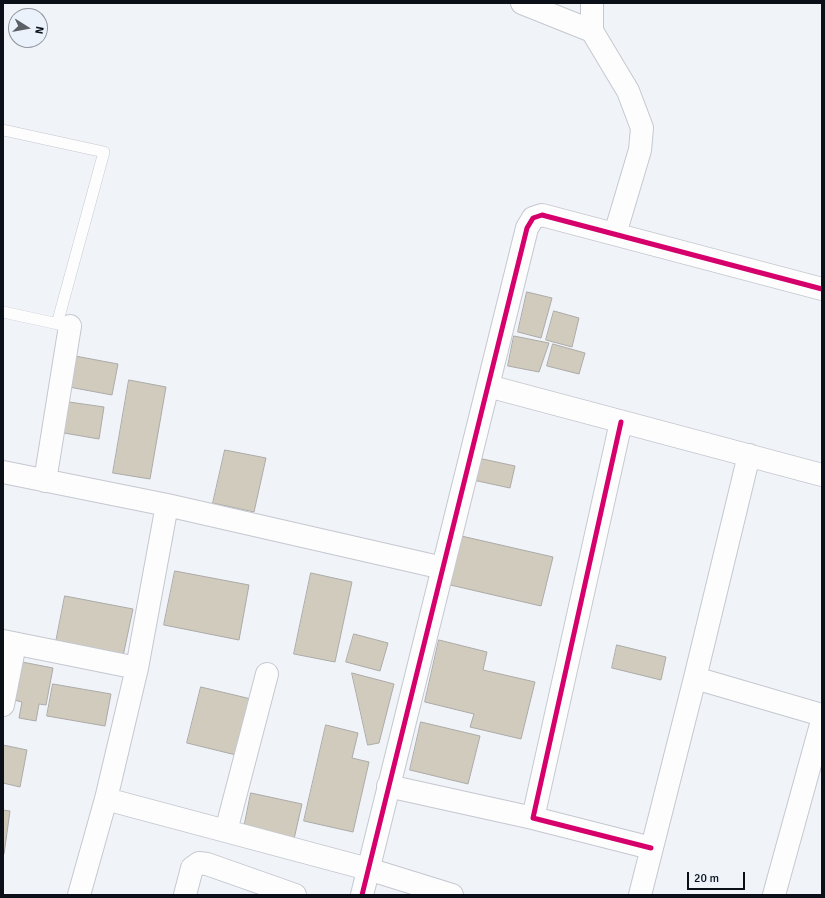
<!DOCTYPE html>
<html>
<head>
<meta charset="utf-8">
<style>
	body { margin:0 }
	#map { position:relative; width:825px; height:898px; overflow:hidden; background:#f0f3f8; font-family:Signika,sans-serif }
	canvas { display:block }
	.frame { position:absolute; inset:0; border:4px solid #0b0f17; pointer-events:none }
	.north { position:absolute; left:8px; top:8px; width:40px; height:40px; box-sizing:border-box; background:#ecf2fb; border:1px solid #9297a0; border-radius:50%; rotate:101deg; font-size:11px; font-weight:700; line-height:16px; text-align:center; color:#0b0f17 }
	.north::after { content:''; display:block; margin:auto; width:14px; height:18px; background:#5b5f66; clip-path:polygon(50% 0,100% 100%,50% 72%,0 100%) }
	.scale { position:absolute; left:687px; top:872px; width:58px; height:18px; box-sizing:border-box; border:2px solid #0b0f17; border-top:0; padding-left:5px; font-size:12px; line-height:14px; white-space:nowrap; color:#0b0f17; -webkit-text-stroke:3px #ecf2fb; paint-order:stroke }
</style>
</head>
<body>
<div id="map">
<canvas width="825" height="898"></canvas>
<div class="frame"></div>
<div class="north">N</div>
<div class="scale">20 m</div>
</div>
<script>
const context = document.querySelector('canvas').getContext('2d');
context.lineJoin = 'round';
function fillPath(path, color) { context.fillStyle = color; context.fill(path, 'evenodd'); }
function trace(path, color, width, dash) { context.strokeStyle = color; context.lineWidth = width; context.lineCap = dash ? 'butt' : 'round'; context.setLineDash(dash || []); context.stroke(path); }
const building = new Path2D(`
	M527 292 552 298 541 338 518 332Z
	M554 311 579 318 572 347 546 340Z
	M514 336 549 343 539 372 508 366Z
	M553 344 585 353 579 374 547 366Z
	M75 356 118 364 112 395 69 387Z
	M129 380 166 387 150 479 113 473Z
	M62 401 104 407 99 439 58 432Z
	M225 450 266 458 254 512 213 503Z
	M478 458 515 466 510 488 473 480Z
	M457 535 553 557 541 606 446 584Z
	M175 571 249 585 239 640 164 625Z
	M311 573 352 582 335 662 294 654Z
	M65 596 133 609 122 661 55 647Z
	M354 634 388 643 380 671 346 662Z
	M439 640 487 652 483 670 535 682 521 739 470 727 474 714 425 702Z
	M617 645 666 657 661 680 612 668Z
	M17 661 53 668 46 705 39 704 36 721 19 718 22 702 10 699Z
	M352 673 394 684 379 743 368 745Z
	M53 684 111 694 105 726 47 716Z
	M201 687 251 699 236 755 187 743Z
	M421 722 480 736 468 784 410 770Z
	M326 725 358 733 352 758 369 762 353 832 304 821Z
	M3 745 27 750 20 787 3 783Z
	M251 793 302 804 294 839 244 828Z
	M3 810 10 811 4 854H3Z`);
fillPath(building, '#d1cbbd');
trace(building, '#abaaa8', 1);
const lane = new Path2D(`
	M3 130 104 152 57 324
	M3 312 63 325`);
const street = new Path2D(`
	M522 3 592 31
	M592 3V31L628 91 642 128 640 150 615 234
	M488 386 822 475
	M621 422 533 818 651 848
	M3 472 167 505 443 568
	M45 481 70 326
	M3 641 137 668
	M695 678 822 715
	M3 705 15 644
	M388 786 533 818
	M106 799 368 869 452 895
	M226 831 267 674
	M79 895 106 799 137 668 167 505
	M185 895 192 868 199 863 207 864 295 895
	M362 895 527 228 533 218 542 215 822 289
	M640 895 695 678 749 455
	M774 895 822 721`);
trace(lane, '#c4c8cf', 12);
trace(street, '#c4c8cf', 24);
trace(lane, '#fdfdfe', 11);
trace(street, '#fdfdfe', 22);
trace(new Path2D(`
	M621 422 533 818 651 848
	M362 895 527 228 533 218 542 215 822 289`), '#d6006c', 5);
</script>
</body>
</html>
